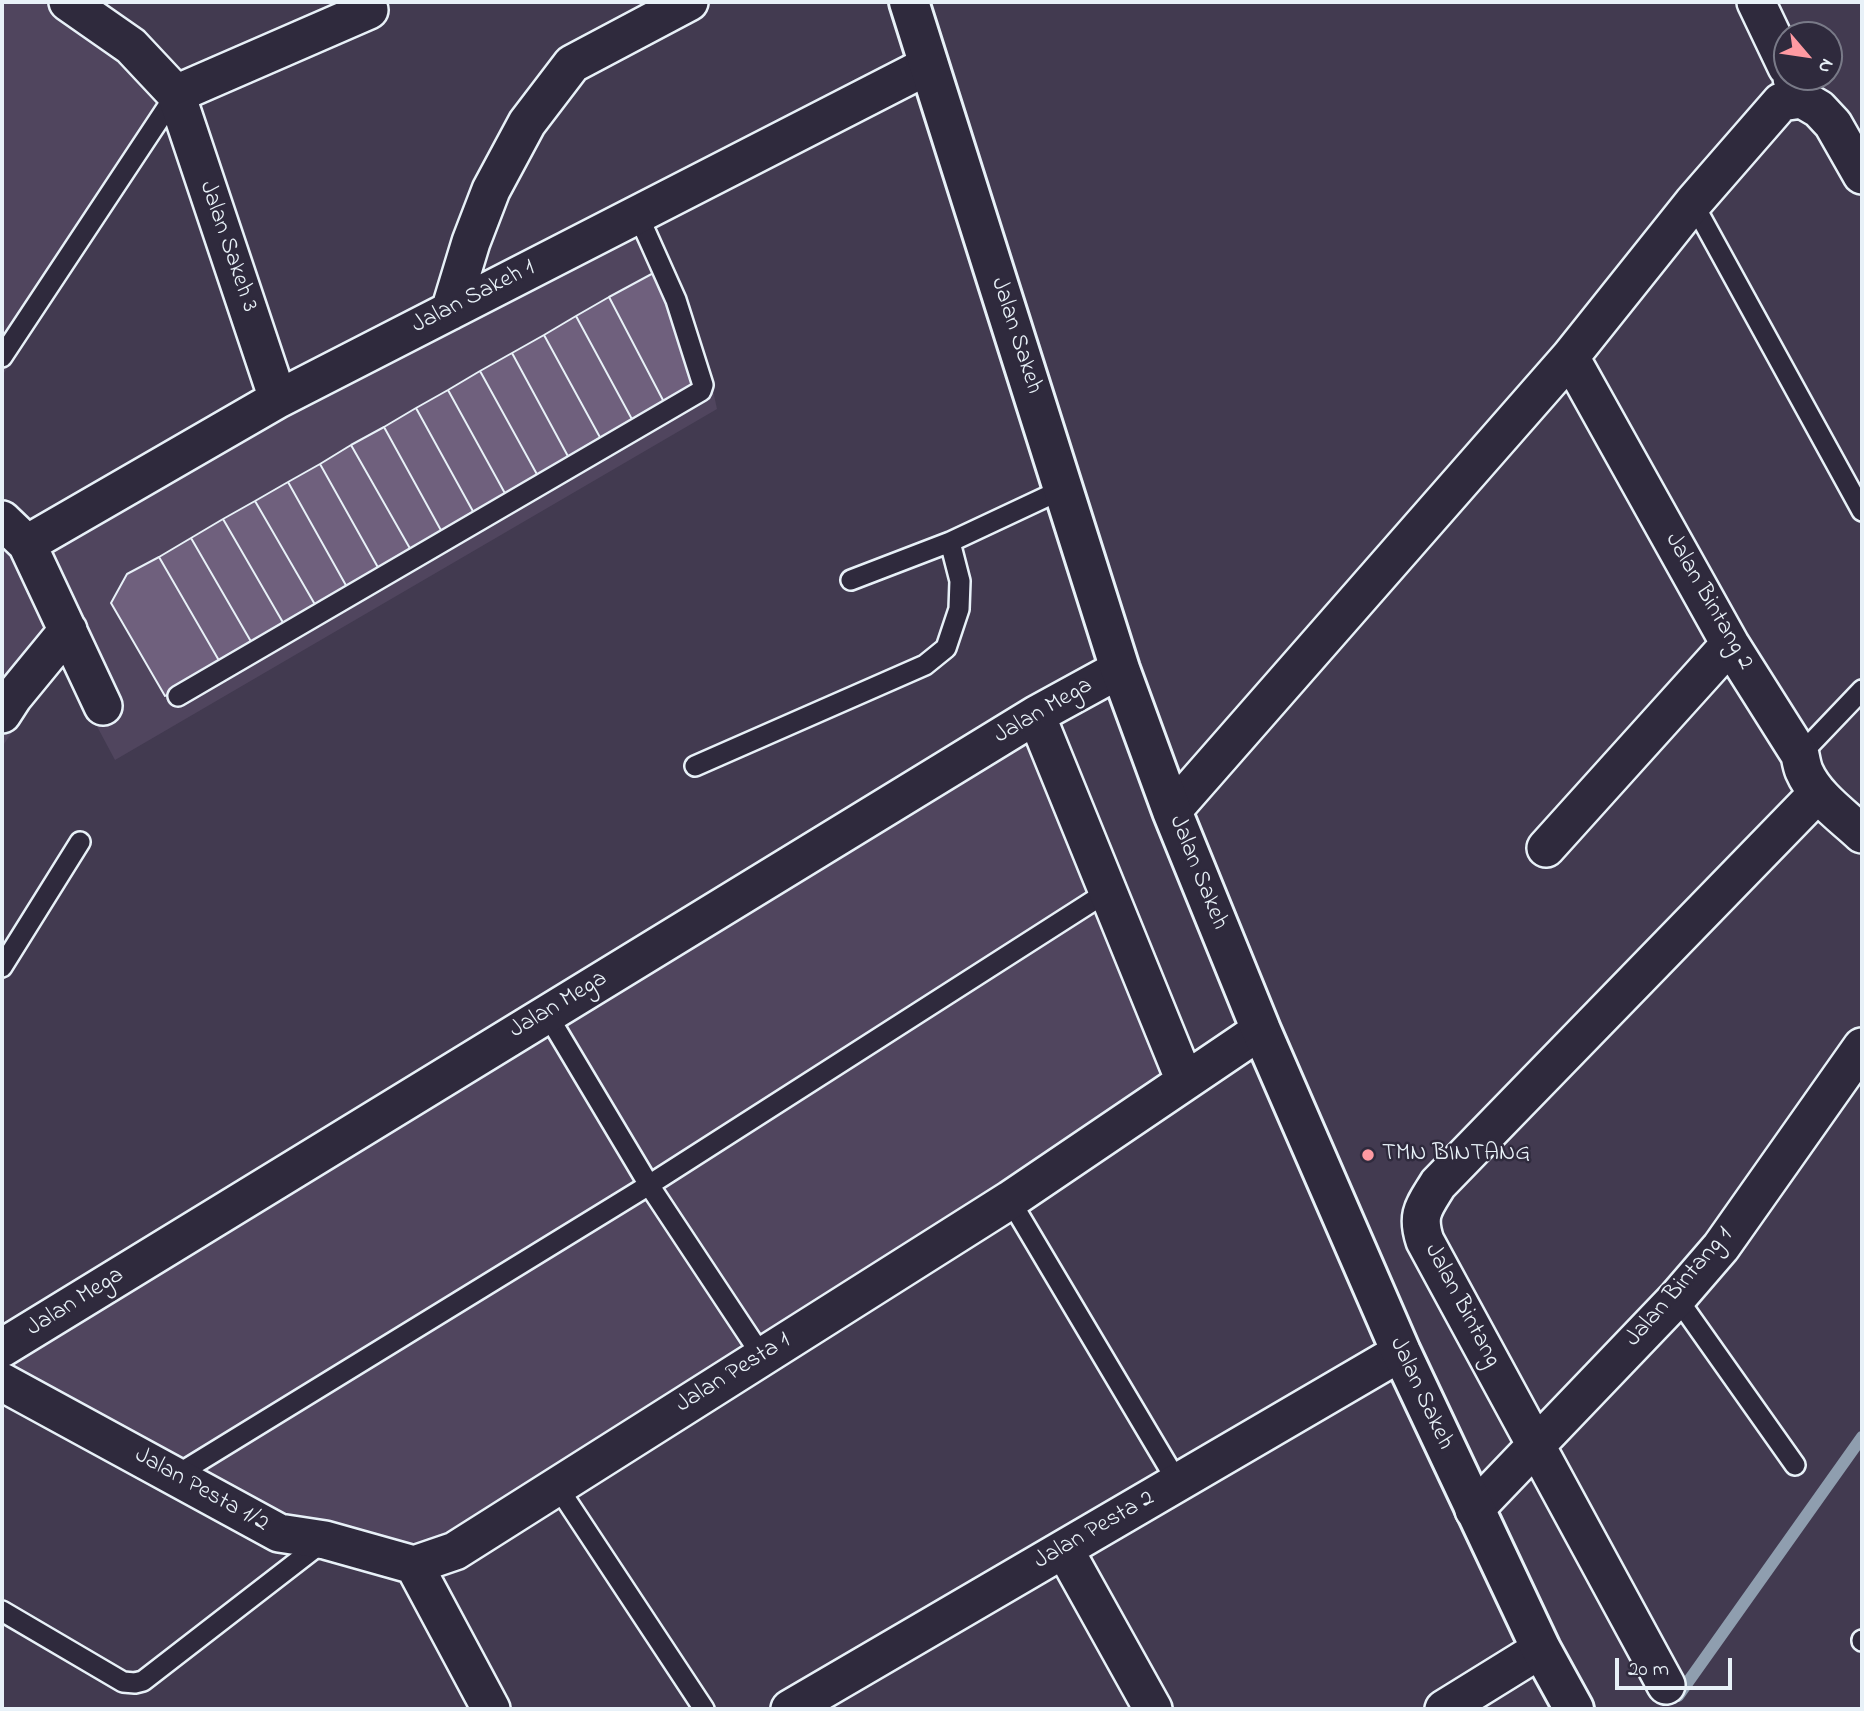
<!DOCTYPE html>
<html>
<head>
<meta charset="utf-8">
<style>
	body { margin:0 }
	#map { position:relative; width:1864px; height:1711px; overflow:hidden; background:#423a50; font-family:"Indie Flower",sans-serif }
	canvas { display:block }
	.frame { position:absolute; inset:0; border:4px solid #e8f1f8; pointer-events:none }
	.north { position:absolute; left:1773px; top:21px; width:70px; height:70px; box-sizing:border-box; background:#2f2a3d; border:2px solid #797a88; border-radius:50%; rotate:119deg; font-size:19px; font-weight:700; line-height:28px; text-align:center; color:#e8f1f8 }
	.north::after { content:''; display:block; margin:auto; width:24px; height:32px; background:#ff9aa2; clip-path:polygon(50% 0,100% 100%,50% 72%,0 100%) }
	.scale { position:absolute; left:1615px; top:1658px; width:117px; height:32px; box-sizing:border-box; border:4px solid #e8f1f8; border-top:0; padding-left:9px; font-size:21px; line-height:24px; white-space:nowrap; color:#e8f1f8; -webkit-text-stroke:5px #2f2a3d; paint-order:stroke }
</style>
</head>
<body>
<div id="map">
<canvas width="1864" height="1711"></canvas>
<div class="frame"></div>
<div class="north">N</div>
<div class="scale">20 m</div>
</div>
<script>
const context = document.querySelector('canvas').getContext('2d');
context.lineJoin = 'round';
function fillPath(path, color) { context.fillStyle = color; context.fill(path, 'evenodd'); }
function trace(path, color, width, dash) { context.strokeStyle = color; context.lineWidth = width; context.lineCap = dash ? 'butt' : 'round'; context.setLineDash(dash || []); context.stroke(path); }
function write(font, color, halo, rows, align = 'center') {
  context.font = font + ' "Indie Flower",sans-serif'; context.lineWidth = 5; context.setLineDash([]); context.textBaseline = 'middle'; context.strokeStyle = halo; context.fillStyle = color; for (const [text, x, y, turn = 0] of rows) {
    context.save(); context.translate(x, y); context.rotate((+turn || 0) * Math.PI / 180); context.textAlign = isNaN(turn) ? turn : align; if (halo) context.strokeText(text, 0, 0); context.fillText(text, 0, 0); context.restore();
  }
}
fillPath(new Path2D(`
	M2 2H43L117 56 170 118 2 376Z
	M640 200 711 381 717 409 115 760 61 659 2 747V500L30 526Z
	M1041 697 1202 1087 403 1578 2 1398V1330Z`), '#50455e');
trace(new Path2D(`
	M1678 1696 1862 1437`), '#8f9eaf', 12);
const building = new Path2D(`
	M659 270 699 384 665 404 609 297Z
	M609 297 665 404 634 423 576 316Z
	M576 316 634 423 602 441 544 335Z
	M544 335 602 441 570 460 512 353Z
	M512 353 570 460 539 478 480 371Z
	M480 371 539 478 507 497 448 390Z
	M448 390 507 497 475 515 416 408Z
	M416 408 475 515 443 534 384 427Z
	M384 427 443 534 412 552 351 445Z
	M351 445 412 552 380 571 320 464Z
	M320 464 380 571 348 589 288 482Z
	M288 482 348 589 317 608 255 501Z
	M255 501 317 608 285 626 223 519Z
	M223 519 285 626 253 645 191 538Z
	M191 538 253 645 221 664 159 557Z
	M159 557 221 664 165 696 111 603 127 574Z`);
fillPath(building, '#6f607d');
trace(building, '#e8f1f8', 2);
const service = new Path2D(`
	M1693 203 1862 511
	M2 357 176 94
	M851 580 950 542 1063 489
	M178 696 701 391 703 385 676 300 638 215
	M1800 755 1862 690
	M695 766 925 665 946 648 959 609 960 581 950 542
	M2 967 80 842
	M547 1014 649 1185 762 1356
	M1010 1200 1178 1483
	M1677 1298 1795 1465
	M175 1476 649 1185 1107 892
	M557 1486 704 1709
	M2 1611 123 1682 135 1683 143 1681 324 1541
	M1862 1640V1641`);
const minor = new Path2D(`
	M68 2 131 46 176 94 278 399
	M1756 2 1787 67
	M1792 78 1802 99 1819 109 1833 124 1862 175
	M176 94 369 10
	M450 311 471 242 491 190 527 123 572 64 689 2
	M1570 357 1730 644 1800 755C1801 760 1802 766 1804 771 1815 797 1843 816 1862 834
	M2 520 27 544 103 706
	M27 544 278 399 929 65
	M2 714 13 697 68 630
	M1036 715 1185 1081
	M1172 811 1570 357 1693 203 1781 102 1802 99
	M1546 848 1730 644
	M2 1348 1036 715 1120 669
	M2 1382 279 1533 325 1540 414 1565
	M1474 1510 1677 1298 1721 1247 1862 1047
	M1064 1549 1153 1709
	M414 1565 455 1551 1010 1200 1261 1030
	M414 1565 491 1709
	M1666 1685 1425 1241C1416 1214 1424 1207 1438 1184L1818 793
	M790 1709 1401 1352
	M1444 1709 1541 1649`);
const tertiary = new Path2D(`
	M909 2 1120 669 1172 811 1261 1030 1401 1352 1541 1649 1574 1709`);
trace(service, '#e8f1f8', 24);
trace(minor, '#e8f1f8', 42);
trace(tertiary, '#e8f1f8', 44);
trace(service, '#2f2a3d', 19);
trace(minor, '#2f2a3d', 37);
trace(tertiary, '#2f2a3d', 38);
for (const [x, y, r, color] of [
	[1368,1155,7,"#ff9aa2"]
]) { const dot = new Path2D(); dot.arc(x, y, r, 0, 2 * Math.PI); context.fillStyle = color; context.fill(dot); trace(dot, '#2f2a3d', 2.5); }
write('24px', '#e8f1f8', '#2f2a3d', [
	["Jalan Sakeh 3",227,247,71],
	["Jalan Sakeh 1",474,298,-27],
	["Jalan Sakeh",1015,336,72],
	["Jalan Bintang 2",1708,602,60],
	["Jalan Mega",1044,712,-30],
	["Jalan Sakeh",1197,873,68],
	["Jalan Mega",559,1006,-31],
	["Jalan Bintang 1",1680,1288,-49],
	["Jalan Mega",76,1303,-32],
	["Jalan Bintang",1461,1306,62],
	["Jalan Pesta 1",734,1374,-32],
	["Jalan Sakeh",1420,1394,65],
	["Jalan Pesta 1/2",201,1491,29],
	["Jalan Pesta 2",1095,1531,-30]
]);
write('24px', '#e8f1f8', '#2f2a3d', [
	["TMN BINTANG",1382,1155]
], 'left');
</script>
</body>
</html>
